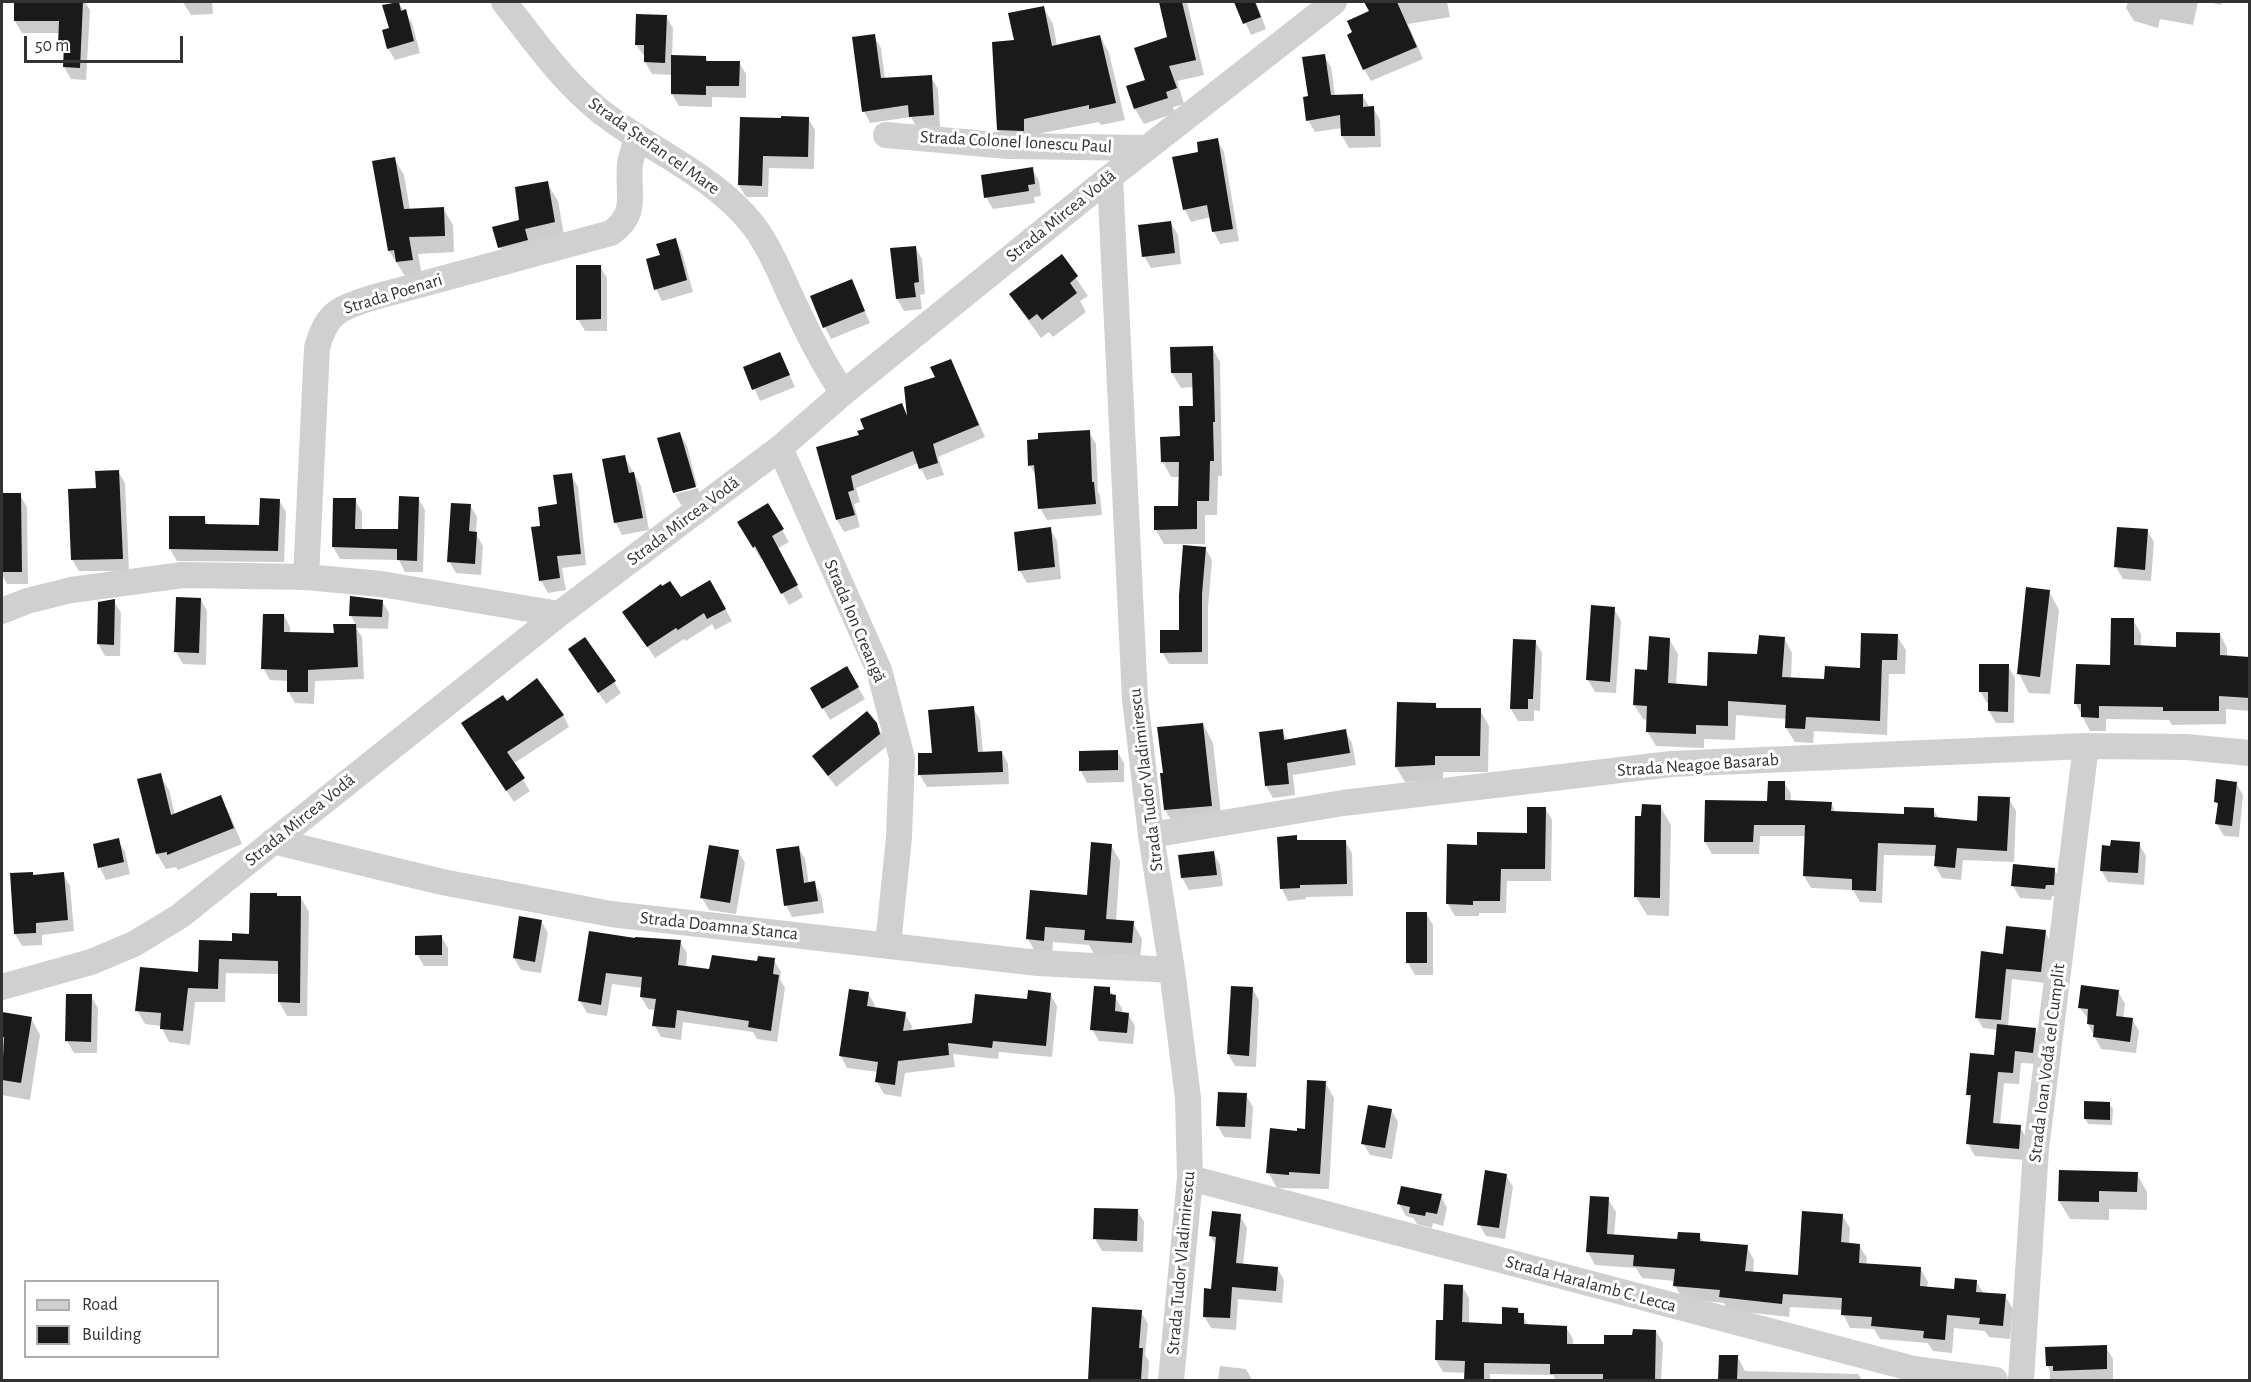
<!DOCTYPE html>
<html>
<head>
<meta charset="utf-8">
<style>
	body { margin:0 }
	#map { position:relative; width:2251px; height:1382px; overflow:hidden; background:#fff; font-family:"Alegreya Sans",sans-serif }
	canvas { display:block }
	.frame { position:absolute; inset:0; border:3px solid #333; pointer-events:none }
	.legend { position:absolute; left:24px; top:1280px; width:195px; height:78px; box-sizing:border-box; background:#fff; border:2px solid #adadad; margin:0; padding:8px 10px; list-style:none; font-size:18px; color:#333 }
	.legend li { display:flex; align-items:center; gap:12px; height:30px }
	.legend b { width:30px; border:2px solid #adadad }
	.scale { position:absolute; left:24px; top:36px; width:159px; height:27px; box-sizing:border-box; border:3px solid #333; border-top:0; padding-left:8px; font-size:18px; line-height:21px; white-space:nowrap; color:#333; -webkit-text-stroke:4px #fff; paint-order:stroke }
</style>
</head>
<body>
<div id="map">
<canvas width="2251" height="1382"></canvas>
<div class="frame"></div>
<ul class="legend">
<li><b style="height:8px;background:#d0d0d0"></b>Road</li>
<li><b style="height:16px;background:#1a1a1a"></b>Building</li>
</ul>
<div class="scale">50 m</div>
</div>
<script>
const context = document.querySelector('canvas').getContext('2d');
context.lineJoin = 'round';
function fillPath(path, color) { context.fillStyle = color; context.fill(path, 'evenodd'); }
function trace(path, color, width, dash) { context.strokeStyle = color; context.lineWidth = width; context.lineCap = dash ? 'butt' : 'round'; context.setLineDash(dash || []); context.stroke(path); }
function write(font, color, halo, rows, align = 'center') {
  context.font = font + ' "Alegreya Sans",sans-serif'; context.lineWidth = 6; context.setLineDash([]); context.textBaseline = 'middle'; context.strokeStyle = halo; context.fillStyle = color; for (const [text, x, y, turn = 0] of rows) {
    context.save(); context.translate(x, y); context.rotate((+turn || 0) * Math.PI / 180); context.textAlign = isNaN(turn) ? turn : align; if (halo) context.strokeText(text, 0, 0); context.fillText(text, 0, 0); context.restore();
  }
}
fillPath(new Path2D(`
	M15 2H85L90 10 86 80 71 79 64 67 65 53 60 44V33H22L15 21Z
	M183 2H212L213 14 191 15Z
	M398 2 412 23 420 53 395 60 388 48Z
	M1160 2H1187L1204 75 1177 81 1184 104 1173 107 1175 113 1144 124 1135 109 1169 38Z
	M1236 2H1256L1266 29 1251 35Z
	M1374 2H1447L1450 17 1408 24 1423 59 1371 81 1364 69 1371 12 1368 5Z
	M2128 2H2198L2193 25 2160 19 2158 28 2134 21 2126 8Z
	M2208 2H2222L2221 5Z
	M1043 7 1053 24 1057 46 1100 36 1109 53 1125 120 1101 125 1099 122 1032 135 1008 146 998 130 1015 41Z
	M666 16 673 28 672 56 706 57 708 62H739L746 74V98L712 97V107L679 106 672 94 673 75 652 74 645 62V57L636 45Z
	M874 36 881 48 885 79 931 77 938 89 940 127 917 128 911 117 870 123 864 111Z
	M1324 56 1331 67 1335 96 1362 95 1370 108H1373L1380 120 1381 147 1349 148 1342 136V128L1315 132 1308 120 1310 97Z
	M742 118H808L815 130 814 169 769 168 768 197H746L739 185Z
	M1217 140 1224 152 1239 241 1220 244 1214 232 1211 217 1191 222 1185 210 1174 159 1200 153Z
	M394 158 404 175 410 210 443 208 453 225 454 252 418 254 422 276 407 279 389 251Z
	M1032 169 1039 181 1041 196 1034 197 1035 203 993 209 986 197Z
	M547 183 558 201 565 241 510 266 500 247 521 221Z
	M1171 223 1178 235 1181 264 1151 268 1144 256Z
	M675 240 682 252 693 292 662 301 656 289 661 256Z
	M915 247 922 259 925 294 920 295 922 309 904 311 897 299 892 250Z
	M1061 256 1088 296 1080 301 1086 312 1053 337 1049 332 1041 338 1022 312 1011 294Z
	M600 266 607 278V331H585L578 319Z
	M851 281 870 323 831 339 825 327Z
	M1212 347 1220 362 1222 476H1218L1217 515H1205V544H1164L1155 529 1179 507 1180 477H1171L1163 462 1162 438H1182L1194 408V387L1181 388 1172 373Z
	M780 354 795 387 760 401 745 368Z
	M951 360 985 437 938 457 944 475 927 480 918 463 856 488 860 502 854 504 860 527 844 532 837 520 861 436 866 429 901 404 909 418Z
	M1089 432 1096 444 1098 492 1100 496 1102 515 1047 520 1040 508 1037 478 1030 465Z
	M680 434 687 446 697 485 675 491V494L659 439Z
	M624 456 641 486 649 530 622 535 616 523 604 460Z
	M118 471 125 483 129 571H79L72 559 97 489Z
	M571 475 578 487 586 565 562 568 566 590 548 593 541 581 542 527 558 506Z
	M698 488 701 499 681 505 675 494Z
	M2 495H20L27 507 28 584H7L2 574Z
	M418 498 425 510 423 572H405L399 560 340 559 333 547 355 500 362 512V530L399 531Z
	M279 500 286 512 284 562 177 561 170 549 171 517H204L208 525 260 526Z
	M470 505 477 517 476 534 483 546 481 575 456 573 449 561Z
	M768 505 789 542 777 549 803 597 789 605 763 558 761 559 739 523Z
	M1050 529 1057 541 1061 579 1027 583 1020 571 1015 533Z
	M2147 530 2154 542 2151 581 2123 579 2116 567Z
	M1205 548 1212 560 1208 607V664H1169L1162 652 1181 632Z
	M710 582 732 621 715 630 712 624 686 641 684 639 655 658 624 612 680 599Z
	M2049 591 2059 610 2050 694 2029 693 2019 674Z
	M201 599 207 611 206 665 183 664 176 652Z
	M114 601 121 613 120 656H105L98 644Z
	M382 601 389 613 388 629 356 628 362 637 364 679 315 681 314 704 295 703 288 691V681L270 680 263 668 284 615 290 627V634L335 635V626L356 625 351 616Z
	M1614 609 1621 621 1616 693 1595 692 1588 680Z
	M2133 620 2141 634V647L2177 648 2220 634 2227 648V657L2250 659V711L2226 709V724L2172 725 2169 720 2106 719V731H2090L2076 704 2111 666Z
	M1897 636 1906 650 1905 674H1889L1887 735 1814 731 1813 743 1795 742 1786 728 1787 719 1736 715 1735 740 1704 739V748L1656 746 1647 731 1648 720 1643 719 1634 705 1649 671 1669 639 1678 654 1676 685 1708 687 1784 638 1792 653 1791 679 1826 681 1861 670Z
	M1515 640 1535 641 1542 653 1540 711 1534 710V721H1518L1511 709Z
	M570 650 614 682 621 693 606 704Z
	M2008 666 2015 678 2014 723H1996L1989 711 1990 703H1987L1980 691Z
	M846 668 865 699 830 720 812 689Z
	M507 703 563 715 569 727 513 764 530 791 514 802 470 736Z
	M1435 705 1438 709 1480 710 1489 726 1488 772H1443V780L1405 782 1396 767Z
	M973 708 980 720 983 753 1002 752 1008 764 1009 784 927 787 920 775 933 754Z
	M876 724 884 737 886 747 836 787 813 756Z
	M1203 724 1213 743 1222 824 1176 828 1165 810 1162 775Z
	M1282 731 1288 741 1345 731 1352 743 1356 765 1293 775 1295 795 1273 798 1266 786Z
	M1117 751 1124 763V782L1087 783 1081 771Z
	M160 775 169 790 175 815 220 797 229 813 242 844 178 870 176 867 166 869 157 854Z
	M1784 782 1791 794V801L1831 803 1836 813 1905 816 1933 809 1939 819 1979 823 2009 799 2016 811 2014 862 1963 860 1961 880 1942 878 1935 866 1936 856 1884 855 1882 903 1860 902 1853 890 1811 888 1804 876 1806 836H1760L1759 854H1712L1705 842 1769 803Z
	M2236 783 2243 795 2239 837 2224 836 2217 824 2219 807 2216 802Z
	M1660 806 1671 825 1669 916 1647 915 1636 897 1643 818Z
	M1545 808 1552 820 1551 881H1507L1506 913H1479V916H1455L1448 904 1449 846H1479L1529 835Z
	M1296 837 1299 842 1345 841 1352 853 1353 896 1306 897V899L1288 901 1282 889Z
	M118 840 125 852 130 874 106 880 100 868 95 845Z
	M2139 844 2146 856 2144 885 2108 882 2101 870Z
	M1111 845 1120 861 1116 922 1133 923 1142 939 1140 959 1095 956 1089 945 1053 942 1052 956 1037 955 1028 939 1089 897Z
	M798 847 805 859 809 884 814 883 821 895 824 913 792 917 786 905Z
	M738 851 745 863 736 914 709 910 702 898Z
	M1214 853 1220 865 1223 886 1189 890 1182 878 1179 856Z
	M2054 869 2061 881 2060 897 2052 896 2051 900 2020 898 2013 886Z
	M32 873 34 876 63 874 70 886 74 931 42 935V945L22 946 15 934 12 875Z
	M278 897 301 898 309 912 307 1016H287L279 1002 280 974 226 973 225 1002H195L190 1045 169 1042 161 1026 145 1024 137 1010 199 973 234 942 250 935Z
	M1426 913 1433 925V975H1415L1408 963Z
	M541 921 548 933 541 973 521 970 514 958Z
	M2045 932 2051 943 2046 983 2012 979 2008 1027 2035 1029 2042 1041 2039 1064 2021 1063 2019 1084 2004 1083 2000 1125 2020 1127 2027 1139 2025 1160 1975 1156 1968 1144 1972 1102 1968 1095 1996 1057 1998 1030 1983 1028 1976 1017 2005 955Z
	M441 936 448 948V966H424L417 954Z
	M637 940 680 942 687 953 686 968 711 971 774 960 781 972 780 979 785 988 777 1042 757 1039 753 1032 683 1022 681 1040 661 1037 654 1025 656 1010 648 1009 641 997 642 988 612 984 607 1016 587 1013 580 1001Z
	M1252 988 1259 1000 1256 1067 1235 1066 1228 1054Z
	M1109 989 1122 1008V1013L1128 1014 1135 1026 1133 1044 1099 1041 1092 1029Z
	M2118 991 2125 1004 2123 1018 2132 1019 2139 1031 2136 1053 2101 1049 2088 1024 2089 1020 2080 1008Z
	M868 993 875 1005 874 1009 905 1014 912 1026 911 1032 974 1025 1050 994 1057 1006 1052 1057 999 1052 998 1059 953 1054 955 1067 905 1073 901 1097 884 1094 877 1082 878 1072 847 1068 841 1056Z
	M91 996 98 1008 97 1053H74L67 1041Z
	M2 1014 31 1018 40 1035 30 1100 2 1095Z
	M1325 1082 1334 1098 1329 1189 1277 1188 1268 1172 1298 1132 1306 1130Z
	M1246 1095 1253 1107 1251 1139 1224 1137 1217 1125Z
	M2109 1104 2113 1109 2112 1125 2088 1124 2085 1118Z
	M1391 1110 1398 1122 1392 1159 1370 1155 1363 1143Z
	M2137 1174 2147 1192V1210L2109 1209V1220L2070 1219 2059 1201Z
	M1506 1175 1513 1187 1505 1239 1486 1236 1479 1224Z
	M1441 1196 1447 1208 1443 1226 1433 1223 1432 1228 1417 1224 1413 1218 1406 1216 1399 1204Z
	M1592 1197 1608 1199 1616 1212 1614 1236 1679 1241 1699 1235 1704 1243 1747 1247 1754 1260 1753 1273 1800 1277 1842 1215 1850 1228 1849 1244 1859 1245 1867 1258 1866 1265 1920 1268 1928 1282 1927 1288 1956 1291 1976 1281 1984 1294 2005 1296 2013 1309 2010 1339 1989 1337 1985 1331 1954 1328 1952 1353 1933 1351 1928 1343 1880 1339 1874 1329 1850 1328 1843 1314V1310L1790 1307 1789 1317 1728 1310 1724 1303 1683 1299 1675 1286V1281L1642 1278 1636 1268 1595 1265 1588 1252Z
	M1137 1210 1144 1222 1143 1252 1102 1251 1095 1239Z
	M1240 1216 1247 1228 1243 1265 1277 1268 1284 1280 1282 1303 1238 1299 1236 1330 1211 1328 1204 1316 1212 1290 1216 1246 1211 1236Z
	M1462 1286 1469 1298V1324L1503 1325 1518 1309 1529 1326 1566 1327 1573 1339V1346H1606L1656 1331 1663 1343 1661 1380H1556L1553 1375 1490 1374V1380H1466V1373L1443 1372 1436 1360 1444 1322Z
	M1094 1309 1141 1312 1148 1324 1145 1355 1149 1361 1148 1380H1090Z
	M2106 1347 2113 1359V1380H2050V1371L2047 1365Z
	M1720 1356H1737L1745 1371 1858 1374 1862 1380H1720Z
	M1220 1366 1246 1369 1252 1380H1218Z`), '#0003');
fillPath(new Path2D(`
	M14 2H83L80 68 63 67 64 44H58L59 21H14Z
	M399 2 401 11 406 9 414 41 387 49 382 30 389 28 382 5Z
	M1159 2H1182L1196 60 1169 66 1177 88 1166 92 1168 98 1134 109 1126 86 1145 80 1134 48 1167 37Z
	M1234 2H1255L1261 17 1243 24Z
	M1364 2H1397L1417 47 1363 70 1347 35 1352 32 1347 21 1369 11Z
	M1044 6 1052 46 1100 35 1116 103 1089 109V105L1024 119V131L997 130 992 42 1014 40 1008 13Z
	M636 14 667 15 665 63 644 62V45H635Z
	M875 34 881 78 932 75 934 115 909 117 908 105 862 112 852 37Z
	M1325 54 1331 95 1363 94V107L1374 106 1375 136H1341L1340 115 1306 121 1303 97 1308 96 1302 57Z
	M671 55 706 56V61H740L739 86H706V95L671 94Z
	M781 116 809 117 808 157 763 156 762 186 738 185 740 117 781 118Z
	M1218 138 1233 229 1212 232 1207 205 1183 210 1172 157 1198 152 1197 142Z
	M395 157 404 209 444 207 445 236 409 237 413 260 396 262 394 250 388 251 372 161Z
	M1033 167 1035 184 1028 185 1029 191 984 198 981 175Z
	M548 181 555 222 525 229 528 240 498 248 492 227 519 220 515 187Z
	M1171 221 1175 253 1142 257 1138 225Z
	M676 238 687 280 654 290 646 259 660 255 656 244Z
	M916 246 919 282 914 283 916 297 896 299 890 248Z
	M1062 254 1078 276 1070 283 1077 293 1042 320 1037 314 1029 320 1009 294Z
	M576 265H601V319L576 320Z
	M852 279 865 311 823 328 810 296Z
	M1213 346 1215 422H1213L1214 461H1210L1209 501H1197V529L1154 530V506H1178L1179 462H1161L1160 437 1180 436 1179 406H1193L1192 373H1171L1170 347Z
	M780 352 790 375 752 390 743 367Z
	M951 359 979 425 933 444 938 463 919 469 913 451 851 476 854 490 848 492 855 515 836 520 816 447 859 435 857 431 864 429 860 419 902 403 907 416 904 387 935 377 930 367Z
	M1090 430 1092 482H1094L1096 504 1038 509 1034 465 1028 466 1027 440 1038 439V433Z
	M680 432 696 487 673 493 657 438Z
	M625 455 629 473 634 472 643 518 614 523 602 459Z
	M119 470 123 559 71 560 68 489 96 488 95 471Z
	M572 473 581 554 557 556 560 578 539 581 531 527 540 526 538 507 557 504 553 475Z
	M2 493H21L22 572H2Z
	M399 496 419 497 417 561 397 560V549L332 547 333 498H356L355 529H398Z
	M260 498 280 499 278 551 169 549V516H205V524L259 525Z
	M451 503 471 504 469 531 477 532 475 564 447 562Z
	M768 503 784 529 772 536 798 585 781 594 755 546 753 548 737 522Z
	M1051 527 1055 567 1018 571 1014 532Z
	M2117 527 2148 529 2145 570 2114 567Z
	M1183 545 1206 547 1202 594V652L1160 653V630H1179V595Z
	M710 580 726 609 707 619 704 613 678 630 676 628 647 647 622 612 661 584 662 586 670 581 681 597Z
	M2026 587 2050 590 2040 677 2017 674Z
	M350 596 383 600 382 617 349 616Z
	M176 597 201 598 199 653 174 652Z
	M115 599 114 645 97 644 98 602Z
	M1591 605 1615 607 1610 682 1586 680Z
	M263 614H284V632L334 633 333 624H356L358 667 308 670V692H287V670L261 669Z
	M2111 618H2134V645L2176 647V632L2220 633V655L2250 657V698L2219 696V711H2163V707L2099 706V718L2081 717V704H2074L2076 664 2110 665Z
	M1861 633 1898 634 1897 660H1882L1880 721 1806 717 1805 729 1785 728 1786 705 1728 701V726L1696 725V734L1646 732 1647 706 1633 705 1635 669 1647 670 1649 636 1670 638 1668 683 1707 686 1708 652 1757 654 1759 635 1785 637 1782 677 1824 679 1825 666 1860 668Z
	M585 637 616 681 598 693 568 649Z
	M1513 639 1536 640 1533 699H1528V709H1510Z
	M1979 664H2009L2008 712 1988 711V692H1979Z
	M847 666 859 687 822 709 810 688Z
	M537 678 564 715 507 752 525 778 506 791 461 723 503 695 507 701Z
	M1397 702 1436 703V708H1481L1480 756H1435V765L1395 767Z
	M974 706 978 752 1002 751 1003 772 918 775V753H932L928 710Z
	M867 711 877 723 880 734 828 776 812 756Z
	M1203 723 1212 806 1164 810 1160 773H1163L1157 727Z
	M1283 729 1284 740 1346 729 1350 753 1287 763 1289 784 1265 786 1259 732Z
	M1118 750V770L1079 771V751Z
	M161 773 171 815 221 795 234 828 167 855V852L156 854 137 779Z
	M2216 779 2237 782 2232 826 2215 824 2218 803 2214 802Z
	M1768 781H1785V800L1832 802 1831 811 1904 814V807L1934 808V817L1977 821 1978 796 2010 797 2007 851 1957 848 1955 868 1934 866 1936 845 1878 843 1876 891 1852 890V879L1803 876 1805 825H1754L1753 842H1704L1705 800 1767 801Z
	M1642 804 1661 805 1660 898 1634 897 1635 816H1641Z
	M1527 807H1546L1545 869H1501L1500 901H1473V905L1446 904 1447 844 1477 845V832L1527 833Z
	M1297 835V840H1346L1347 884 1300 885V888L1280 889 1277 837Z
	M119 838 124 862 98 868 93 844Z
	M2111 840 2140 842 2138 873 2100 871 2102 845 2110 846Z
	M1091 842 1112 844 1106 919 1134 921 1132 943 1084 940 1085 930 1045 927 1044 941 1026 939 1030 890 1087 895Z
	M709 845 739 850 730 903 700 898Z
	M799 846 804 883 815 881 818 901 784 906 776 849Z
	M1214 851 1217 875 1181 878 1178 855Z
	M2013 864 2055 868 2054 885H2046L2045 889 2011 886Z
	M33 872V875L64 872 68 920 36 923V933L14 934 10 873Z
	M250 893H277V896H301L300 1003 278 1002V961L219 959 218 989 188 988 183 1031 160 1029 161 1013 135 1011 140 967 198 972 199 940 232 941V933L249 934Z
	M1406 912H1427V963H1406Z
	M519 916 542 920 535 962 513 958Z
	M2006 926 2046 930 2041 972 2006 969 2001 1020 1975 1018 1981 951 2003 954Z
	M589 931 635 938V937L681 940 678 965 709 969 712 955 757 961 758 956 775 958 773 974 779 975 771 1031 748 1027 749 1021 677 1010 675 1028 652 1026 656 999 640 997 642 977 606 973 601 1005 578 1001Z
	M442 935V955H415V936Z
	M2081 985 2119 990 2116 1016 2133 1018 2130 1042 2093 1037 2094 1025 2087 1024 2088 1009 2078 1008Z
	M1094 986 1110 987V994L1116 995 1115 1011 1129 1013 1127 1033 1090 1030Z
	M1231 986 1253 987 1249 1056 1227 1054Z
	M849 989 869 992 867 1006 906 1012 903 1031 972 1023 975 994 1027 999 1028 990 1051 993 1046 1046 993 1041 992 1048 948 1043 949 1055 898 1061 895 1085 875 1082 878 1062 839 1056Z
	M66 994H92L91 1042 65 1041Z
	M2 1012 32 1017 21 1083 2 1080 4 1037H2Z
	M1997 1024 2036 1028 2033 1053 2015 1051 2013 1073 1998 1072 1993 1123 2021 1125 2019 1149 1966 1144 1971 1095H1966L1970 1053 1994 1055Z
	M1307 1080 1326 1081 1320 1174 1289 1172V1175L1266 1173 1270 1128 1297 1131V1128L1305 1129Z
	M1218 1092 1247 1093 1245 1127 1216 1126Z
	M2084 1101 2110 1102V1120L2084 1119Z
	M1368 1105 1392 1109 1385 1148 1361 1144Z
	M1485 1170 1507 1174 1499 1228 1477 1225Z
	M2059 1170 2138 1172 2137 1192 2099 1191V1202L2058 1201Z
	M1401 1186 1442 1194 1437 1214 1426 1212 1425 1216 1409 1213 1410 1207 1397 1204Z
	M1590 1196 1609 1197 1607 1234 1677 1239 1678 1232 1700 1233V1241L1748 1245 1745 1271 1798 1275 1802 1211 1843 1214 1841 1242 1860 1244 1859 1263 1921 1267 1920 1286 1954 1289 1955 1278 1977 1280 1976 1292 2006 1294 2003 1326 1979 1324 1980 1318 1947 1315 1945 1340 1923 1338 1924 1331 1871 1326 1872 1317 1841 1315 1842 1298 1783 1294 1782 1304 1719 1297 1720 1290 1673 1286 1675 1269 1633 1266 1634 1255 1586 1252Z
	M1094 1208 1138 1209 1137 1241 1093 1239Z
	M1212 1211 1241 1214 1236 1263 1278 1267 1276 1291 1232 1287 1230 1318 1203 1317 1204 1288 1211 1289 1216 1237 1209 1236Z
	M1444 1284 1463 1285 1462 1322 1502 1324V1307L1518 1308V1313H1524V1324L1567 1326V1344H1604V1335H1632L1633 1329 1656 1330 1655 1380H1603V1374H1550V1364L1484 1363V1380H1464L1465 1361 1435 1360 1436 1320H1443Z
	M1092 1307 1142 1310 1139 1348H1143L1141 1380H1088Z
	M2107 1345V1369L2053 1371V1366H2046L2045 1347Z
	M1719 1355H1738L1737 1380H1718Z`), '#1a1a1a');
trace(new Path2D(`
	M504 2C534 40 561 80 600 111 649 150 713 174 753 225 769 246 780 273 791 297 807 331 822 362 843 393
	M886 135 1008 146 1147 148
	M1110 177 1135 699 1151 835 1172 970 1188 1098 1190 1178 1171 1380
	M780 448 879 670 902 758 899 837 888 945
	M306 577 317 348C326 313 338 309 371 298L611 233C639 213 627 194 630 165 631 156 635 146 637 137
	M2 611 27 601 71 590 183 575 306 577 381 584 559 614
	M1151 835 1343 803 1671 764 2086 746 2186 747 2250 753
	M273 841 442 882 611 914 1038 963 1172 970
	M2 987 91 962 134 944 180 916 559 614 780 448 843 393 1110 177 1334 2
	M1190 1178 1914 1369 1995 1380
	M2021 1380 2036 1149 2086 746`), '#d0d0d0', 26);
write('18px', '#333', '#fff', [
	["Strada Colonel Ionescu Paul",1016,142,3],
	["Strada Ștefan cel Mare",654,146,35],
	["Strada Mircea Vodă",1061,216,-39],
	["Strada Poenari",393,294,-17],
	["Strada Mircea Vodă",683,521,-37],
	["Strada Ion Creangă",855,621,67],
	["Strada Neagoe Basarab",1698,765,-4],
	["Strada Tudor Vladimirescu",1146,780,-97],
	["Strada Mircea Vodă",300,820,-39],
	["Strada Doamna Stanca",719,926,6],
	["Strada Ioan Vodă cel Cumplit",2047,1063,-83],
	["Strada Tudor Vladimirescu",1181,1263,-85],
	["Strada Haralamb C. Lecca",1591,1284,15]
]);
</script>
</body>
</html>
